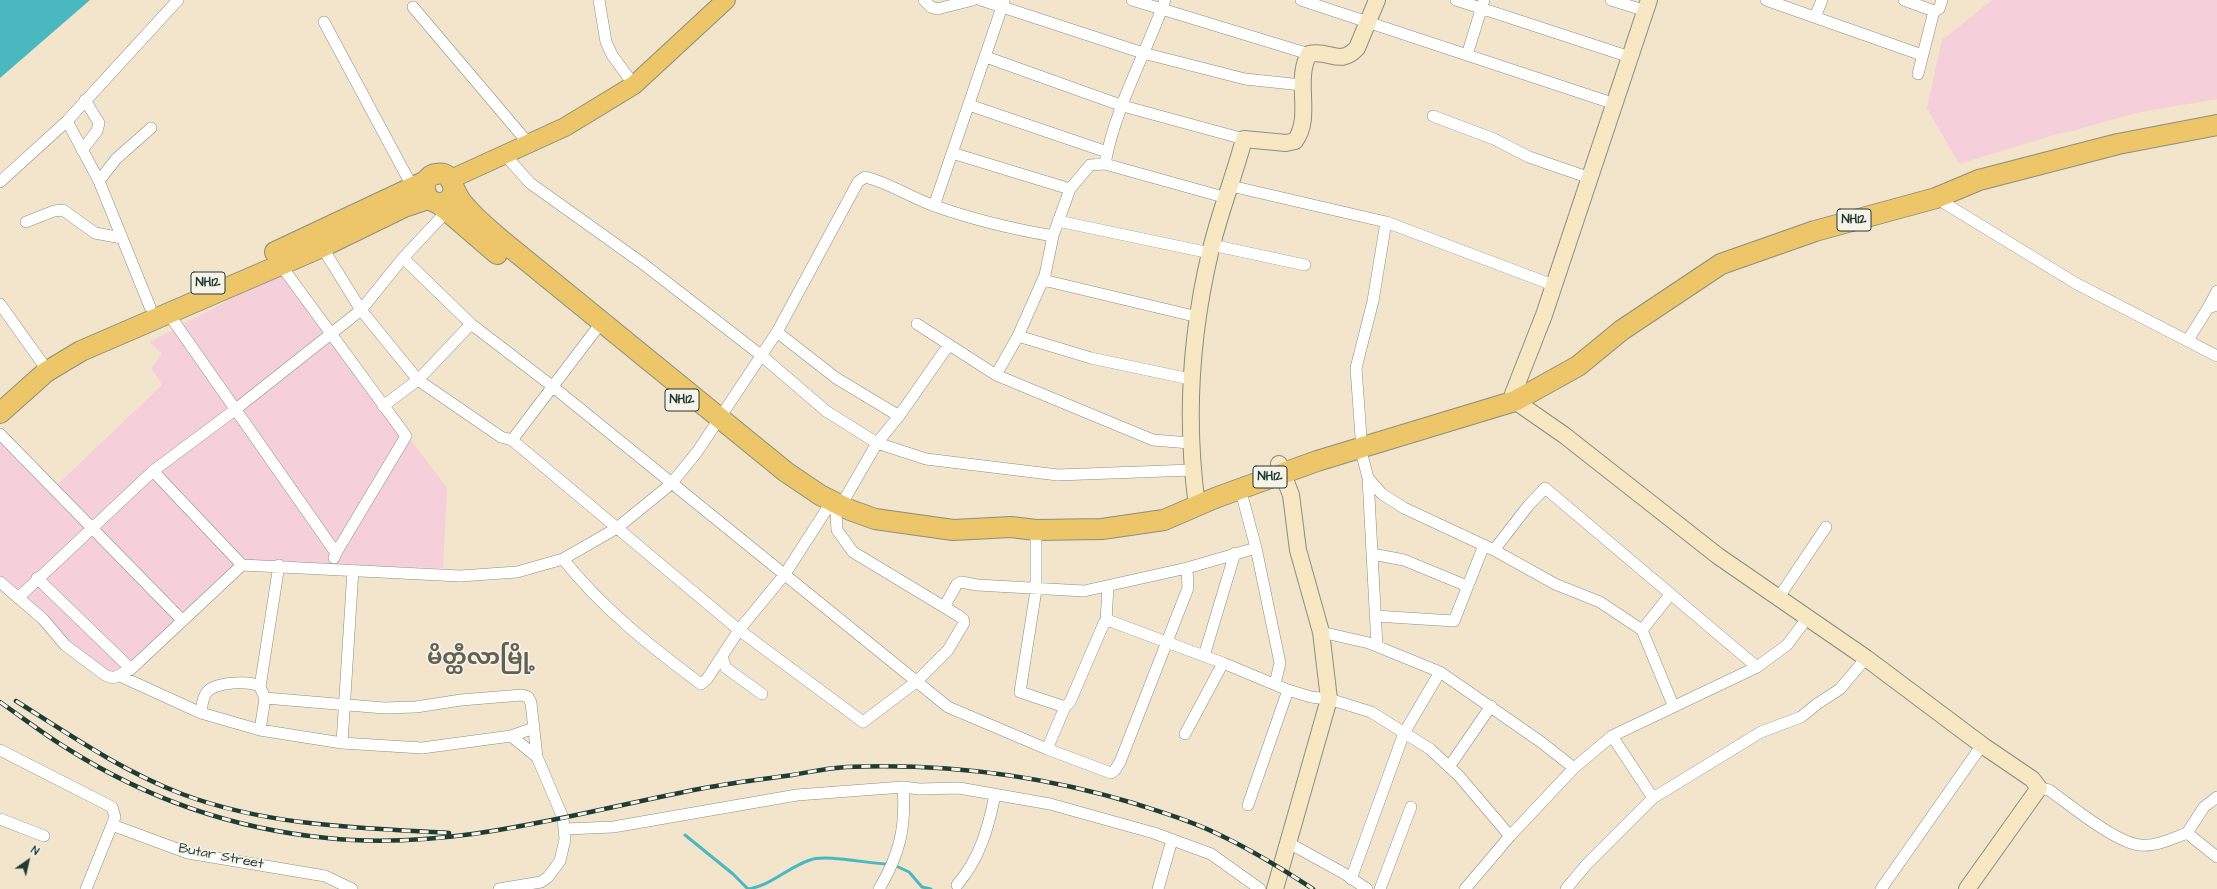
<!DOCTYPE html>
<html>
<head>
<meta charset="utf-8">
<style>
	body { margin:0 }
	#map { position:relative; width:2217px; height:889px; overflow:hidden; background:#f3e4cc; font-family:"Architects Daughter",sans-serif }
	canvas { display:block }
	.north { position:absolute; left:8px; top:841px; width:40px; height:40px; -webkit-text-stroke:3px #f7f3e8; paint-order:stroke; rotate:34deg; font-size:11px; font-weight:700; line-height:16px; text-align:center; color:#1f3d34 }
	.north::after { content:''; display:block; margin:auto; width:14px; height:18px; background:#1f3d34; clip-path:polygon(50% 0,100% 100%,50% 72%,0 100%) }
</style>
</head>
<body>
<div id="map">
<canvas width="2217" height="889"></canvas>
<div class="north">N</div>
</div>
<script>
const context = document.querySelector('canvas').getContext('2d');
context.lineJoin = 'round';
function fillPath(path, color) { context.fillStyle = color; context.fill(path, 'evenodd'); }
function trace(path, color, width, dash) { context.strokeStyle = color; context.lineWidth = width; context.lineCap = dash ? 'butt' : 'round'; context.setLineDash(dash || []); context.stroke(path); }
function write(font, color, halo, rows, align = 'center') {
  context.font = font + ' "Architects Daughter","Noto Sans Myanmar",sans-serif'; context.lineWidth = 3.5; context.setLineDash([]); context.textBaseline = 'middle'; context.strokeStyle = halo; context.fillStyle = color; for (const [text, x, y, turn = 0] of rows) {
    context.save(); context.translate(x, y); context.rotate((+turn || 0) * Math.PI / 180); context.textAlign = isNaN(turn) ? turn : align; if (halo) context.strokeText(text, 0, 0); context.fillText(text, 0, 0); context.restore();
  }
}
fillPath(new Path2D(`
	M1992 0H2217V99L2135 113 2072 131 2060 133 1959 164 1927 108 1942 40Z
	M287 269 383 403 447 488 443 568 238 562 174 623 108 680 0 584V431L56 486 162 385 151 368 162 354 150 342Z`), '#f5cfd9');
fillPath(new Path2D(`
	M0 0H90L0 78Z`), '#4ab9bf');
trace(new Path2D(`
	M685 835 733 874 748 889
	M894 865 909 872 922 887 931 889
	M747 889C769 887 788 867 810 860 825 854 870 864 889 864`), '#4ab9bf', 3);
const street = new Path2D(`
	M599 0 606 42 612 55 634 85
	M924 0 931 7 937 9 973 0
	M981 0 1143 53 1245 79 1302 85
	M1132 0 1309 54
	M1301 0 1615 104
	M1456 0 1630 57
	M1611 0 1646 11
	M1766 0 1922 55
	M1904 0 1934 11
	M413 7 529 144
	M1815 17 1822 0
	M324 22 413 188
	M1467 55 1484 0
	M986 57 1123 106 1244 139
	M1918 74 1934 11 1939 9 1942 0
	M969 105 1107 152
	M1433 116 1494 139 1529 157 1590 178
	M67 121 99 181 150 307
	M82 150 97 131 99 123 85 100
	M952 153 1070 189
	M505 155 530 183 642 263 762 356 826 411 877 443 926 459 1058 475 1192 470
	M1105 164 1227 198
	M99 181 116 159 151 128
	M0 182 67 121 178 0
	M1231 186 1386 222 1553 285
	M1936 198 2077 284 2217 356
	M934 206 1004 1
	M1058 221 1210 253
	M26 222 54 211 63 210 95 233 122 238
	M1212 245 1305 265
	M322 247 361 310 418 380 501 437 512 440 739 630 863 722 916 682 948 650 964 623 963 619 959 616 853 552 837 530 836 514 877 443 899 416 948 346
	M403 258 471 324 552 386 948 707 1047 749 1065 707 1070 702 1104 623 1110 621 1223 663 1288 690 1311 697 1329 699 1371 712 1430 749 1459 776 1510 836
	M280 264 406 436 336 553
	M1043 280 1198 317
	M0 304 45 367
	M2208 308 2217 291
	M168 313 336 553 334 558
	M917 324 996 375 1153 440 1190 443
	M777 332 836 378 899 416
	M1018 336 1091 358 1190 379
	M2188 340 2208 308 2217 305
	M996 375 1018 336 1045 275 1053 236 1070 189 1090 165 1105 164C1115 107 1146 54 1165 0
	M383 406 418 380 471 324
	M0 434 182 620
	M1361 437 1356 368 1373 301 1386 222
	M512 440 601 323
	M1360 447 1368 478 1382 494 1404 508 1494 550 1555 584 1600 602 1642 630 1673 705
	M153 471 242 565
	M1368 478 1377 646
	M1240 488 1256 548 1280 663 1275 684
	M1036 530V590L1020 692 1065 707
	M1494 550 1528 506 1545 488 1757 667
	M1372 554 1404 560 1467 586
	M563 559C602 608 651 647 701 684L707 679 739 630 785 574 832 501
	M37 578 131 669
	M0 582 43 619 65 645 105 675 113 678 131 669 242 565 460 576 517 572 563 559 617 528 671 484 697 452 777 332 858 182 865 177C890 183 911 198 935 206 974 220 1013 229 1053 236
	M1779 597 1826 527
	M18 598 153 471 236 409 361 310 403 258 447 211
	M944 607 957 584 961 582 977 585 1084 591 1187 568 1256 548
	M1375 616 1454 621 1484 545
	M1106 622 1108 586
	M1642 630 1670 595
	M1321 632 1369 643 1440 672 1541 742 1574 768
	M1204 656 1235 553
	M722 657 726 668 762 694
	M120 676 201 713 260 730 342 743 422 748 511 736 537 757 563 818 565 839 560 861 548 877 541 882 499 889
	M265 698 384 708 416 707 461 700 522 695 528 697 531 703 537 757
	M201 713C202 706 202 698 207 692 214 682 251 680 260 687
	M260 730 265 698 260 687 279 565
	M1185 734 1223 663
	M511 736 534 728
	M1612 736 1653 798
	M342 743 353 570
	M1047 749 1111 773 1115 770 1120 762 1188 588 1187 568
	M0 750 112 807 115 817 112 825
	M1449 767 1491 706
	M2039 788 2049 790C2070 805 2116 843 2140 845 2155 847 2174 838 2187 833
	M2217 797 2204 807 2187 833 2217 857
	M1248 805 1288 690
	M0 819 44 836
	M565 829 613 827 797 795 903 787 919 789 959 788 1050 804 1154 833 1211 854 1260 889
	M1287 842 1345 874 1367 889
	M1351 879 1404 733 1440 672
	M957 885C980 858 988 829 995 795
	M86 889 112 825 188 853 325 876 352 889
	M879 889C900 854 906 827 903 787
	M1158 889 1172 840
	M1380 889 1411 807
	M1465 889 1510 836 1574 768 1612 736 1757 667 1787 645 1808 617
	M1566 889 1587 864 1653 798 1761 732 1801 717 1817 704 1840 689 1866 658
	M1881 889 1982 745`);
const secondary = new Path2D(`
	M1649 0 1544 315 1513 394 1515 401 1564 435 1718 556 1866 658 1982 745 2032 779 2039 788 1967 889
	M1197 506C1185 419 1190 338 1210 253 1219 214 1234 177 1244 139L1286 143 1295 141C1313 117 1294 80 1309 54 1330 49 1339 67 1357 48L1377 0
	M1275 889 1329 699 1321 632 1298 550 1291 495 1279 464`);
const primary = new Path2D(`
	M451 179 565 127 634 85 726 0`);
const highway = new Path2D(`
	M454 190 450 200 439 204 428 199 424 187C426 180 429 175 436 174 451 171 451 184 456 192 458 197 462 203 466 207 476 219 489 229 500 239L786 472 820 495 850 510 875 519 953 530 1011 527 1036 530 1102 529 1164 520 1215 498 1317 461 1515 401 1578 366 1622 330 1721 264 1815 231 1936 198 1979 180 2118 144 2217 125
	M439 204 497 254
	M275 252 426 181
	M0 413 46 372 81 351 322 247 404 207 428 199`);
trace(street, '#899080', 12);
trace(secondary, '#899080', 18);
trace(primary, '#899080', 20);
trace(highway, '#899080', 22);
trace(street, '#fff', 11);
trace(secondary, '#f7e8c3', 16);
trace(primary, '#ecc669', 18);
trace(highway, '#ecc669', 20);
const rail = new Path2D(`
	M16 701C70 735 122 771 182 794 267 826 360 828 449 833
	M0 702C23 718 45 735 68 749 147 799 235 829 327 838 457 852 584 810 710 787 737 782 764 779 792 775 810 772 828 768 846 767 943 763 1040 775 1133 803 1164 813 1195 822 1224 837 1255 852 1284 870 1313 889`);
trace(rail, '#1f3d34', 4.5);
trace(rail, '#f7f3e8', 3, [9]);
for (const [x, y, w] of [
	[1854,220,34],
	[208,283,34],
	[682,400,34],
	[1270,477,34]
]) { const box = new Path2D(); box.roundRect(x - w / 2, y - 11, w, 22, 3); context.fillStyle = '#f7f3e8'; context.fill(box); trace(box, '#1f3d34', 1); }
write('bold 13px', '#1f3d34', null, [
	["NH12",1854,220],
	["NH12",208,283],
	["NH12",682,400],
	["NH12",1270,477]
]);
write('14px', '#1f3d34', '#f7f3e8', [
	["Butar Street",221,857,11]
]);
write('bold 22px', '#636054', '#f7f3e8', [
	["မိတ္ထီလာမြို့",481,659]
]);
</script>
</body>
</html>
